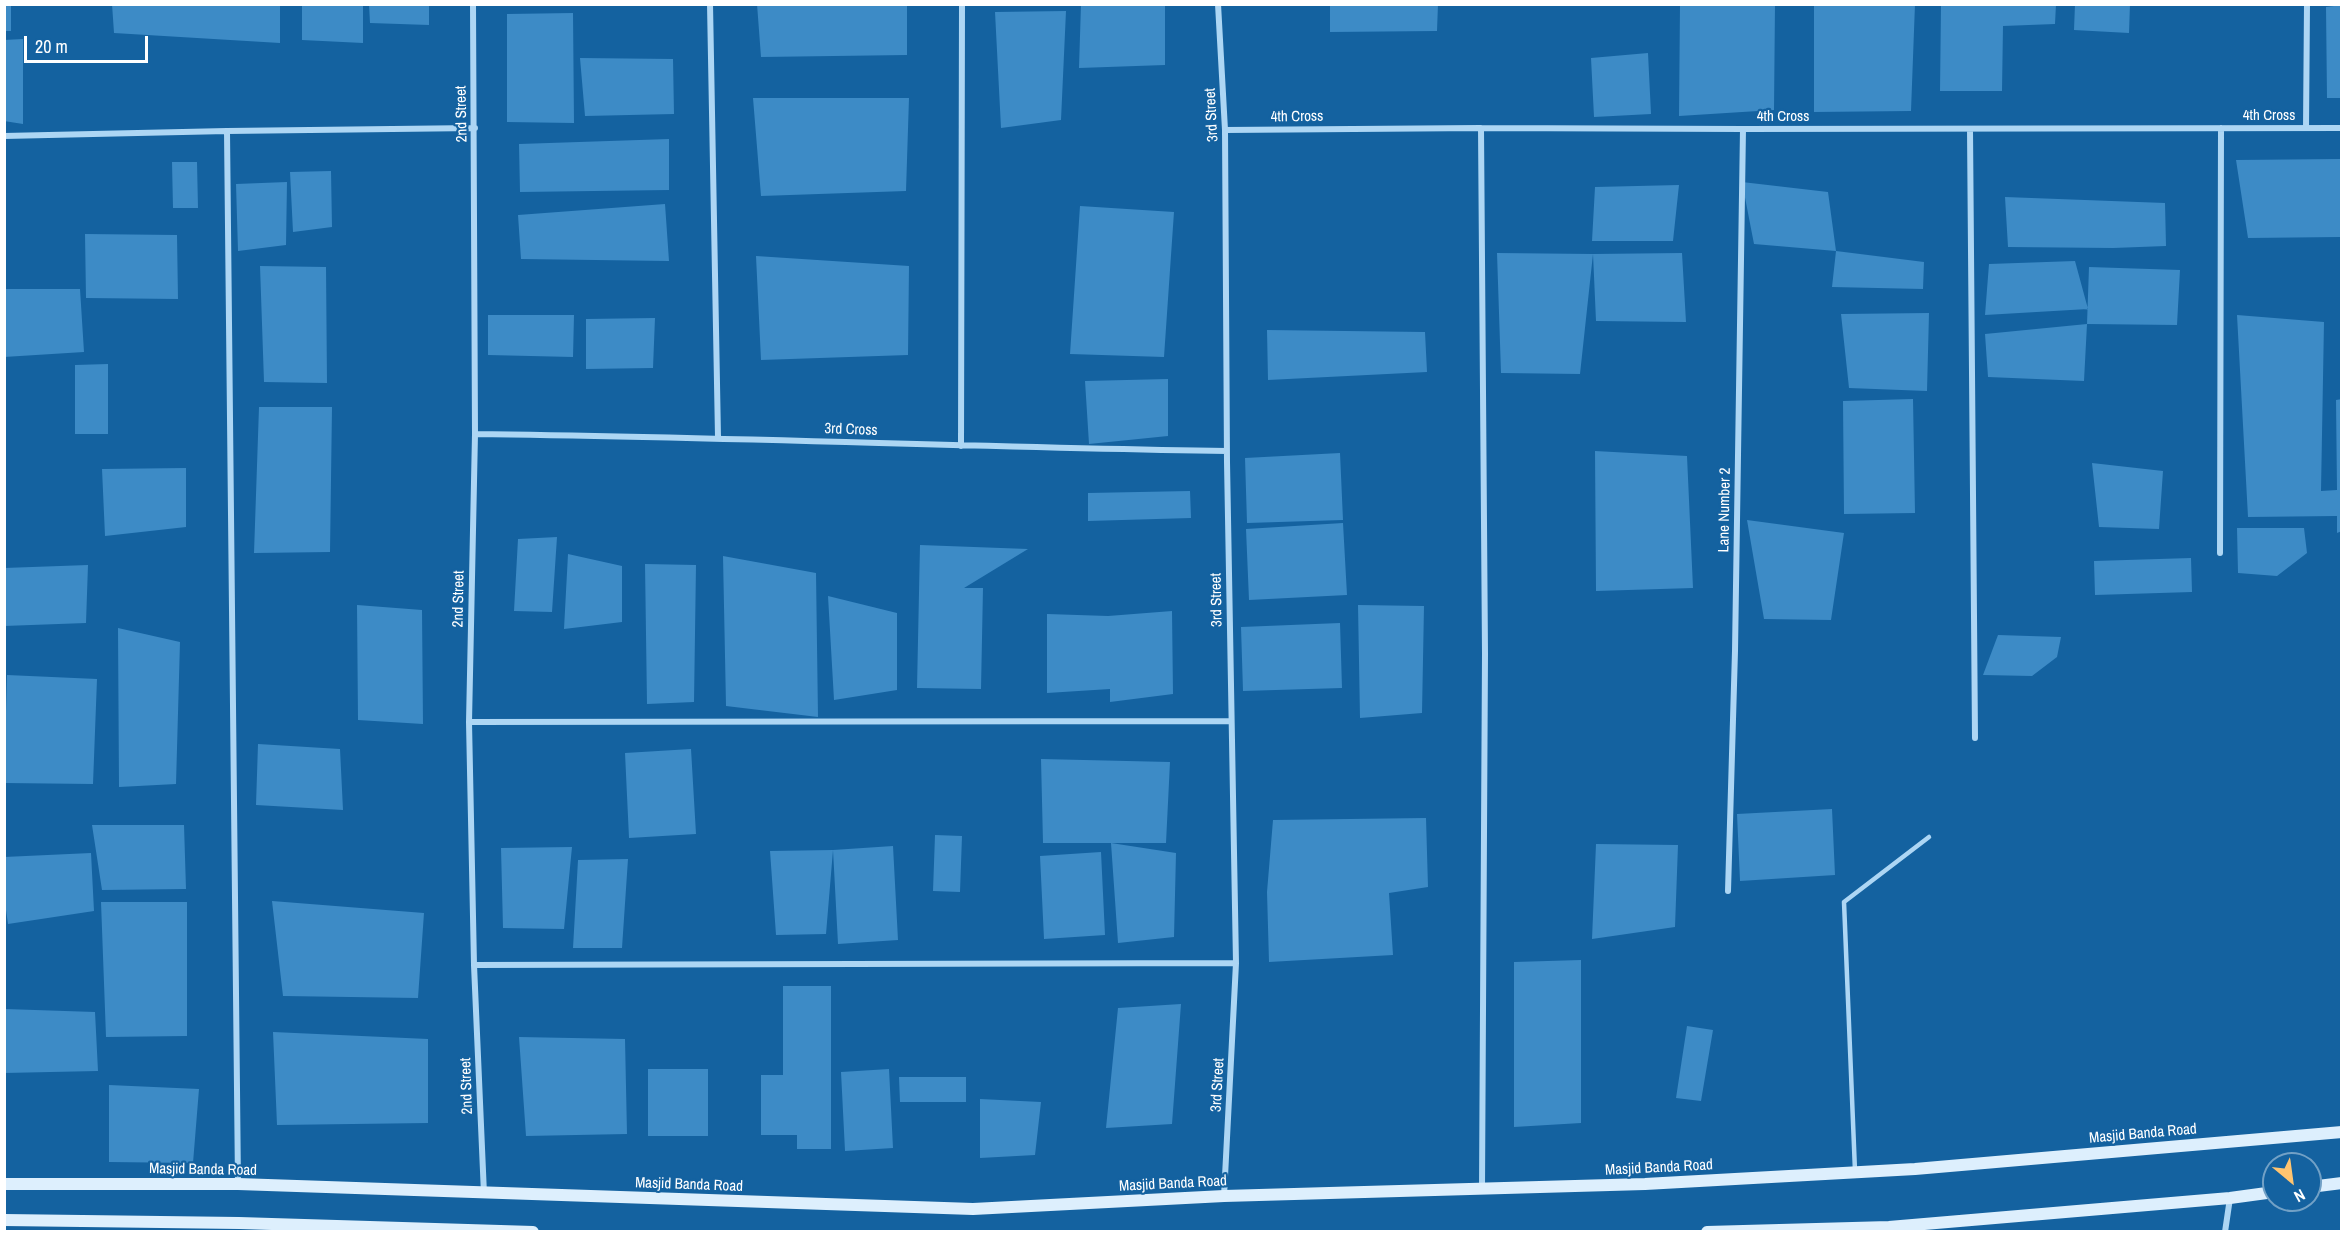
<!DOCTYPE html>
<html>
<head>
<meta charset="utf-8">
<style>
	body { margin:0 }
	#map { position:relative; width:2346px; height:1236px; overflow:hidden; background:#1462a0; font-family:"Archivo Narrow",sans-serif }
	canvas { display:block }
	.frame { position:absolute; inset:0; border:6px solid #fff; pointer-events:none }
	.north { position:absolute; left:2262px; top:1152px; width:60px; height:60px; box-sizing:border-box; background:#1462a0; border:2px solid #72a1c6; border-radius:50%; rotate:151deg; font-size:16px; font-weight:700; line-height:24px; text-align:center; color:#fff }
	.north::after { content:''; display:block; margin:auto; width:21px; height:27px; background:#ffc470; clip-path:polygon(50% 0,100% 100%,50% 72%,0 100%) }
	.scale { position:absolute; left:24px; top:36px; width:124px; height:27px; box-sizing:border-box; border:3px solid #fff; border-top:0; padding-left:8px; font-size:18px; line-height:21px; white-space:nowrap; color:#fff; -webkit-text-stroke:4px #1462a0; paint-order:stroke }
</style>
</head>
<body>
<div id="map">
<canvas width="2346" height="1236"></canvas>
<div class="frame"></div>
<div class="north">N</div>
<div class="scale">20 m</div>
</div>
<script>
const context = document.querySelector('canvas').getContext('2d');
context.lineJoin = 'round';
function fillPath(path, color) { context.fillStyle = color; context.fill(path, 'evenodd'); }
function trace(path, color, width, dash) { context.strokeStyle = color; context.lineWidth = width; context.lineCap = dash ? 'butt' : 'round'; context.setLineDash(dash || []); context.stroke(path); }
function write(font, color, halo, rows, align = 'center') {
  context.font = font + ' "Archivo Narrow",sans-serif'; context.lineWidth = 4.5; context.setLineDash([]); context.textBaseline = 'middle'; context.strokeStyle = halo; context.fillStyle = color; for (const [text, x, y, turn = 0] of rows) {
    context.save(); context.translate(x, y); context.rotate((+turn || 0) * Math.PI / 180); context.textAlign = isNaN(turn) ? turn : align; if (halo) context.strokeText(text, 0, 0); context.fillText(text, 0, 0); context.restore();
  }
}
fillPath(new Path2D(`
	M4 4H11V31H4Z
	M112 4H280V43L114 33Z
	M302 4H363V43L302 40Z
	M369 4H429V25L370 23Z
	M757 4H907V55L761 57Z
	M1081 4H1165V65L1079 68Z
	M1330 4H1438L1437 31 1330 32Z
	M1680 4H1775L1774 110 1679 116Z
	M1814 4H1915L1911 111 1814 112Z
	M1941 4H2056L2055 24 2003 26 2002 91H1940Z
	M2075 4H2130L2129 33 2074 30Z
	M2342 5V98H2327L2326 7Z
	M1066 11 1061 120 1001 128 995 12Z
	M573 13 574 123 507 122V14Z
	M23 39V124L4 121V40Z
	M1648 53 1651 114 1594 117 1591 58Z
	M580 58 673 59 674 114 585 116Z
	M753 98H909L906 191 761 196Z
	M669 139V190L520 192 519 144Z
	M2340 159V237L2248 238 2236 160Z
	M172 162H197L198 208H173Z
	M331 171 332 227 293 232 290 172Z
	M287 182 286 245 238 251 236 184Z
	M1742 182 1828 192 1836 251 1754 244Z
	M1679 185 1673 241H1592L1595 187Z
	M2005 197 2165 203 2166 246 2113 248 2008 247Z
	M665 204 669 261 521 259 518 215Z
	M1080 206 1174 212 1164 357 1070 354Z
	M85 234 177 235 178 299 86 298Z
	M1836 251 1924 262 1923 289 1832 287Z
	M1497 253 1593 254 1580 374 1501 373Z
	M1682 253 1686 322 1596 321 1593 254Z
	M756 256 909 266 908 355 761 360Z
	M2075 261 2088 309 1985 315 1989 264Z
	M260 266 326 267 327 383 264 382Z
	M2089 267 2180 270 2177 325 2087 324Z
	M4 289H80L84 352 4 357Z
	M1929 313 1927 391 1849 388 1841 314Z
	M488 315H574L573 357 488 355Z
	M2237 315 2324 322 2321 491 2337 490 2336 400 2342 399V531L2337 533V516L2248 517Z
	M655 318 653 368 586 369V319Z
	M2087 324 2084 381 1988 377 1985 334Z
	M1267 330 1425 332 1427 372 1268 380Z
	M108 364V434H75V365Z
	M1168 379V436L1089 444 1085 381Z
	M1913 399 1915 513 1844 514 1843 401Z
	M259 407H332L330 552 254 553Z
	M1595 451 1687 456 1693 588 1596 591Z
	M1340 453 1343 520 1247 523 1245 458Z
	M2092 463 2163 471 2159 529 2099 527Z
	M186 468V527L105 536 102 469Z
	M1190 491 1191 518 1088 521V493Z
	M1747 520 1844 533 1831 620 1764 619Z
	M1343 523 1347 595 1249 600 1246 529Z
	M2237 528H2304L2307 553 2277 576 2238 573Z
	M557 537 552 612 514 611 518 539Z
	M920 545 1028 549 964 588H983L981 689 917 688Z
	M568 554 622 566V622L564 629Z
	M723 556 816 573 818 717 726 706Z
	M2191 558 2192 592 2095 595 2094 561Z
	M645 564 696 565 694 702 647 704Z
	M88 565 86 623 4 626V568Z
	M828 596 897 613V690L834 700Z
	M357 605 422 610 423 724 358 720Z
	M1358 605 1424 606 1422 713 1360 718Z
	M1172 611 1173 694 1110 702V689L1047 693V614L1108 616Z
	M1340 623 1342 688 1243 691 1241 627Z
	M118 628 180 642 176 784 119 787Z
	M1998 635 2061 637 2057 657 2032 676 1983 675Z
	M7 675 97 679 93 784 4 783Z
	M258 744 340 749 343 810 256 805Z
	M691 749 696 834 629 838 625 753Z
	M1041 759 1170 762 1166 843H1043Z
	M1832 809 1835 875 1740 881 1737 814Z
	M1426 818 1428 887 1389 893 1393 955 1269 962 1267 892 1273 820Z
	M92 825H184L186 889 102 890Z
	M935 835 962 836 960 892 933 891Z
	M1111 843 1176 853 1174 937 1118 943Z
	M1596 844 1678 845 1675 927 1592 939Z
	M893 846 898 940 838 944 833 850Z
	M572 847 564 929 503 928 501 848Z
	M833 850 826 934 776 935 770 851Z
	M1101 852 1105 935 1044 939 1040 856Z
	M91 853 94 911 8 924 4 896V857Z
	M628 859 622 948H573L578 860Z
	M272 901 424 913 418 998 283 996Z
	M101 902H187V1036L106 1037Z
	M1581 960V1123L1514 1127V962Z
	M783 986H831V1149H797V1135H761V1075H783Z
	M1181 1004 1172 1124 1106 1128 1118 1008Z
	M5 1009 95 1012 98 1071 4 1073Z
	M1687 1026 1713 1030 1701 1101 1676 1098Z
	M273 1032 428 1039V1123L277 1125Z
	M519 1037 625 1039 627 1134 526 1136Z
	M648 1069H708V1136H648Z
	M889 1069 893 1148 845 1151 841 1072Z
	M899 1077H966V1102H900Z
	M109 1085 199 1089 193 1163 109 1162Z
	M980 1099 1041 1102 1035 1155 980 1158Z`), '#3d8bc6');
trace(new Path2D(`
	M1855 1171 1844 902 1929 837`), '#add6f4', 4.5);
trace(new Path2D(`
	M473 4 475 434 469 722 474 965 484 1194
	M710 4 718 437
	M1218 4 1225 130 1227 462 1236 963 1224 1196
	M1481 128 1485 654 1482 1188
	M2306 128 2307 4
	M1970 129 1975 738
	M1225 130 1481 128 1743 129 2342 128
	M227 131 238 1184
	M4 136 227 131 475 128
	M475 434C725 437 976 447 1227 451
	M961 446 962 4
	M2220 553 2221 128
	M469 722 1230 721
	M1728 891 1735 651 1743 129
	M474 965 1236 963
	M2225 1232 2230 1198`), '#add6f4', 6);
trace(new Path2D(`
	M4 1184H238L973 1209 1224 1196 1645 1184 1915 1169 2342 1132
	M2310 1187 2342 1183
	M4 1220 239 1223 533 1232
	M1707 1232 1889 1227 2230 1198 2274 1192`), '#ddeffd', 12);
write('15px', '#fff', '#1462a0', [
	["2nd Street",462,114,-91],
	["3rd Street",1212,115,-93],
	["4th Cross",2269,116],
	["4th Cross",1297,117,-1],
	["4th Cross",1783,117],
	["3rd Cross",851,430,2],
	["Lane Number 2",1725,510,-89],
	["2nd Street",459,599,-89],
	["3rd Street",1217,600,-91],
	["3rd Street",1218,1085,-87],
	["2nd Street",467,1086,-92],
	["Masjid Banda Road",2143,1134,-5],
	["Masjid Banda Road",1659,1168,-3],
	["Masjid Banda Road",203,1170,1],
	["Masjid Banda Road",1173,1184,-3],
	["Masjid Banda Road",689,1185,2]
]);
</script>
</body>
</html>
